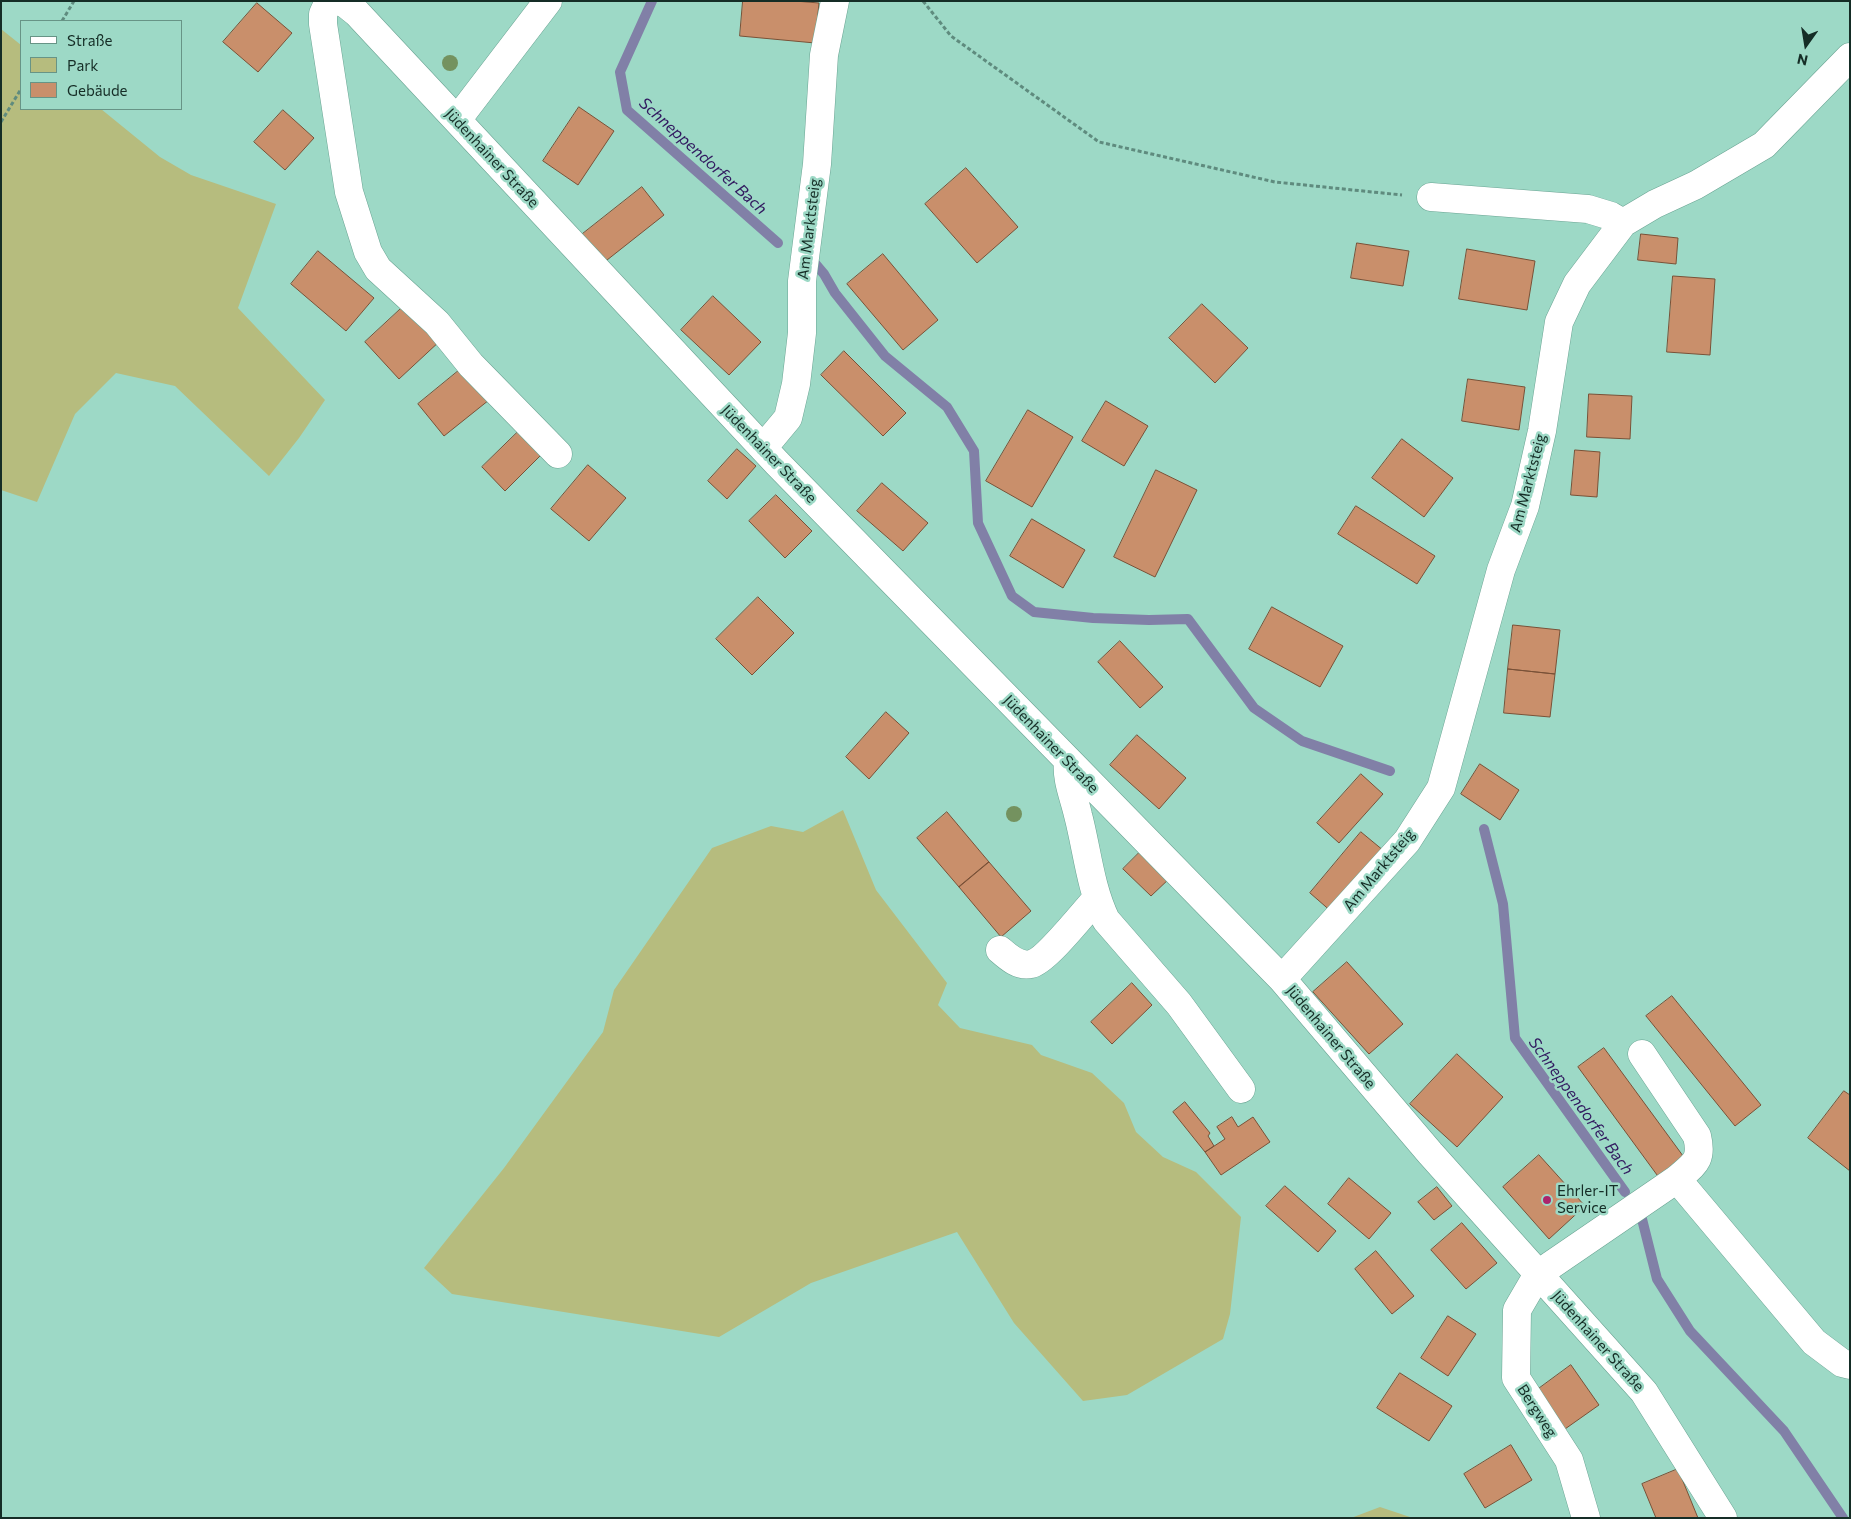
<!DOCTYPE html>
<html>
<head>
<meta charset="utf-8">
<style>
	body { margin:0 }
	#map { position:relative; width:1851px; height:1519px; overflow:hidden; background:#9dd9c6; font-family:Commissioner,sans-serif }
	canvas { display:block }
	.frame { position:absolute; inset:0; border:2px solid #152d26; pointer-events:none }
	.legend { position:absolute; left:20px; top:20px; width:162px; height:90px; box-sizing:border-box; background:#9dd9c6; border:1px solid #679486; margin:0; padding:6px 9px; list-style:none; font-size:15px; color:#152d26 }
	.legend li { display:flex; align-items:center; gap:10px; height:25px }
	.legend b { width:25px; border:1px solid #679486 }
	.north { position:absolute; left:1781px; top:20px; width:50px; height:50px; -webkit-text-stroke:4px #9dd9c6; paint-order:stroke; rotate:193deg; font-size:14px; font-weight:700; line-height:20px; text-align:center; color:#152d26 }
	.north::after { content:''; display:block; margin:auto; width:18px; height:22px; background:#152d26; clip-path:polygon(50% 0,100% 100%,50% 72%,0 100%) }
</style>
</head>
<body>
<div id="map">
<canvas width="1851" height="1519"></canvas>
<div class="frame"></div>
<ul class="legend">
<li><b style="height:6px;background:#fff"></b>Straße</li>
<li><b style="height:14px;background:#b6bc7e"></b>Park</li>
<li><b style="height:14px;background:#c98f6b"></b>Gebäude</li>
</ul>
<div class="north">N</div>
</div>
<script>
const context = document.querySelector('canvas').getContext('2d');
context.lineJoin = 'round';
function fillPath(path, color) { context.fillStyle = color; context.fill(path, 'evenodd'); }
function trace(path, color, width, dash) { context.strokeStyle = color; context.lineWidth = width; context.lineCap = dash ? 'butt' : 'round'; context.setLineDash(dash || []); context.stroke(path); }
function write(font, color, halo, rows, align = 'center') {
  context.font = font + ' Commissioner,sans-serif'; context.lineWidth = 5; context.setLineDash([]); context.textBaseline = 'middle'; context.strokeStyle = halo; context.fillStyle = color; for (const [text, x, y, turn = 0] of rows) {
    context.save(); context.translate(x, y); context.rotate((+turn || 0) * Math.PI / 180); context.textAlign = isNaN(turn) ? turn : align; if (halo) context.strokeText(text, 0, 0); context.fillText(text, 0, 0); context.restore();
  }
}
fillPath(new Path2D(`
	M1 29 21 45V109H101L160 157 191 175 276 204 238 308 325 400 299 438 269 476 175 386 116 373 75 414 37 502 1 490Z
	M843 810 876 890 947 983 938 1005 960 1028 1032 1045 1041 1055 1092 1073 1124 1103 1136 1132 1163 1157 1196 1172 1241 1217 1230 1314 1223 1339 1127 1395 1083 1401 1014 1323 957 1232 811 1283 719 1337 452 1294 424 1268 504 1168 603 1032 614 990 712 848 771 826 803 832Z
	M1380 1507 1413 1518H1351Z`), '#b6bc7e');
trace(new Path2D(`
	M652 1 620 72 627 110 778 243
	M813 261 824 274 835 293 885 356 947 407 974 451 978 523 1012 596 1034 612 1093 618 1149 620 1188 619 1254 708 1302 741 1390 771
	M1484 829 1503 904 1515 1038 1625 1192
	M1641 1215 1657 1279 1690 1331 1784 1431 1843 1518`), '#8180a7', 10);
const building = new Path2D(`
	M743 1H795L819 3 815 43 740 36Z
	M257 3 292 33 258 72 223 42Z
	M579 107 614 131 578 185 543 161Z
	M283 110 314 138 285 170 254 142Z
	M966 168 1018 227 977 263 925 204Z
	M642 187 664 215 602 264 580 236Z
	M1641 234 1678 238 1676 264 1638 260Z
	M1357 243 1409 251 1403 286 1351 278Z
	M1467 249 1535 261 1527 310 1459 299Z
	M318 251 374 298 346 331 291 284Z
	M883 254 938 320 903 350 847 284Z
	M1673 276 1715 279 1710 355 1667 352Z
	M713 296 761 342 729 375 681 330Z
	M406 304 441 340 399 379 365 342Z
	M1202 304 1248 348 1215 383 1169 338Z
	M844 351 906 413 883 436 821 375Z
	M462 368 489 400 444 436 418 404Z
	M1468 379 1525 387 1519 430 1462 421Z
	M1589 394 1632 396 1630 439 1587 437Z
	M1106 401 1148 426 1124 466 1082 441Z
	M1028 410 1073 437 1032 507 986 481Z
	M523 427 546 450 505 491 482 467Z
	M1402 439 1453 478 1424 517 1372 478Z
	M737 449 756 466 727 499 708 481Z
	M1575 450 1600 452 1597 497 1571 495Z
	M588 465 626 498 589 541 551 509Z
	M1156 470 1197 490 1155 577 1114 557Z
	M882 483 928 523 903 551 857 511Z
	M776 495 812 531 785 558 749 521Z
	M1356 506 1435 556 1417 584 1338 534Z
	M1032 519 1085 550 1063 588 1010 556Z
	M758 597 794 633 752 675 716 639Z
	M1272 607 1343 646 1320 687 1249 649Z
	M1513 625 1560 630 1555 674 1508 669Z
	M1120 641 1163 687 1140 708 1098 662Z
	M1508 669 1555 674 1550 717 1504 713Z
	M886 712 909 733 869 779 846 757Z
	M1137 735 1186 778 1159 809 1110 765Z
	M1480 764 1519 790 1500 820 1461 794Z
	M1361 774 1383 794 1339 843 1317 823Z
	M947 812 989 862 959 887 917 838Z
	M1361 832 1384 851 1333 913 1310 893Z
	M1143 849 1171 877 1151 896 1123 869Z
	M989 862 1031 911 1001 937 959 887Z
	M1347 962 1403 1024 1369 1054 1313 992Z
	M1132 983 1152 1005 1112 1044 1091 1022Z
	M1672 996 1761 1105 1735 1126 1646 1016Z
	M1604 1048 1686 1160 1660 1179 1578 1067Z
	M1457 1054 1503 1097 1457 1147 1410 1104Z
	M1844 1091 1850 1095V1171L1808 1138Z
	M1185 1102 1210 1133 1208 1136 1214 1146 1205 1152 1173 1112Z
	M1232 1117 1238 1127 1253 1117 1270 1142 1221 1175 1205 1152 1225 1139 1217 1127Z
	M1539 1155 1585 1206 1549 1239 1503 1187Z
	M1349 1178 1391 1213 1369 1239 1328 1204Z
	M1285 1186 1336 1231 1318 1252 1266 1206Z
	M1437 1187 1452 1206 1434 1220 1418 1202Z
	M1462 1223 1497 1263 1466 1289 1431 1250Z
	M1376 1251 1414 1296 1392 1314 1355 1269Z
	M1448 1316 1476 1334 1448 1376 1421 1358Z
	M1571 1365 1599 1405 1565 1429 1537 1390Z
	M1400 1373 1452 1406 1429 1441 1377 1408Z
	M1511 1445 1532 1480 1485 1508 1464 1474Z
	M1678 1469 1698 1518H1656L1642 1484Z`);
fillPath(building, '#c98f6b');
trace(building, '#795137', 1);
const minor = new Path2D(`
	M329 1 323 14V24L349 192 368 252 378 269 437 323 471 365 558 454
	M342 1 357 13 777 463 1282 979 1430 1153 1644 1392 1723 1518
	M457 120 548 1
	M1431 197 1588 209 1611 216 1623 223
	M763 448 788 418 796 384 802 333V281L817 164 824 55 835 1
	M1068 762C1066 780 1074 797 1078 815 1087 849 1090 887 1106 920L1179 1004 1241 1089
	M1000 950C1008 957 1019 967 1031 964 1046 961 1084 912 1097 898
	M1282 979 1407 841 1441 788 1501 570 1525 506 1542 431 1559 322 1577 284 1623 223 1655 204 1696 185 1764 145 1850 57
	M1677 1179 1814 1342 1842 1363 1850 1365
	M1586 1518 1569 1460 1516 1378 1517 1310 1538 1274 1677 1179C1694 1164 1703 1161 1697 1136L1642 1054`);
trace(minor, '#6aa493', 29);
trace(new Path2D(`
	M923 1 951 36 1099 142 1275 182 1402 195
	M62 21 74 1
	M1 122 21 89`), '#5f8b7e', 3, [4, 2.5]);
trace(minor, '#fff', 28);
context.fillStyle = '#74925f';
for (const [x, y] of [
	[450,63],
	[1014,814]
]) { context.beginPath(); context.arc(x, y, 8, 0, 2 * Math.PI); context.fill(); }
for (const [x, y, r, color] of [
	[1547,1200,5,"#ab256c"]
]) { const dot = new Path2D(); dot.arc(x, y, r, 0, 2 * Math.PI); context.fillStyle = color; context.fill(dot); trace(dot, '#9dd9c6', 2); }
write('15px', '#152d26', '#9dd9c6', [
	["Jüdenhainer Straße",492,158,47],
	["Am Marktsteig",809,229,-83],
	["Jüdenhainer Straße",769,454,46],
	["Am Marktsteig",1528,483,-75],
	["Jüdenhainer Straße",1051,744,46],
	["Am Marktsteig",1379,870,-50],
	["Jüdenhainer Straße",1331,1037,50],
	["Jüdenhainer Straße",1598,1341,48],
	["Bergweg",1537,1411,57]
]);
write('15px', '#152d26', '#9dd9c6', [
	["Ehrler-IT",1557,1191],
	["Service",1557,1208]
], 'left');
write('italic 16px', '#31195f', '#9dd9c6', [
	["Schneppendorfer Bach",703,156,42],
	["Schneppendorfer Bach",1581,1106,54]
]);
</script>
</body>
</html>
